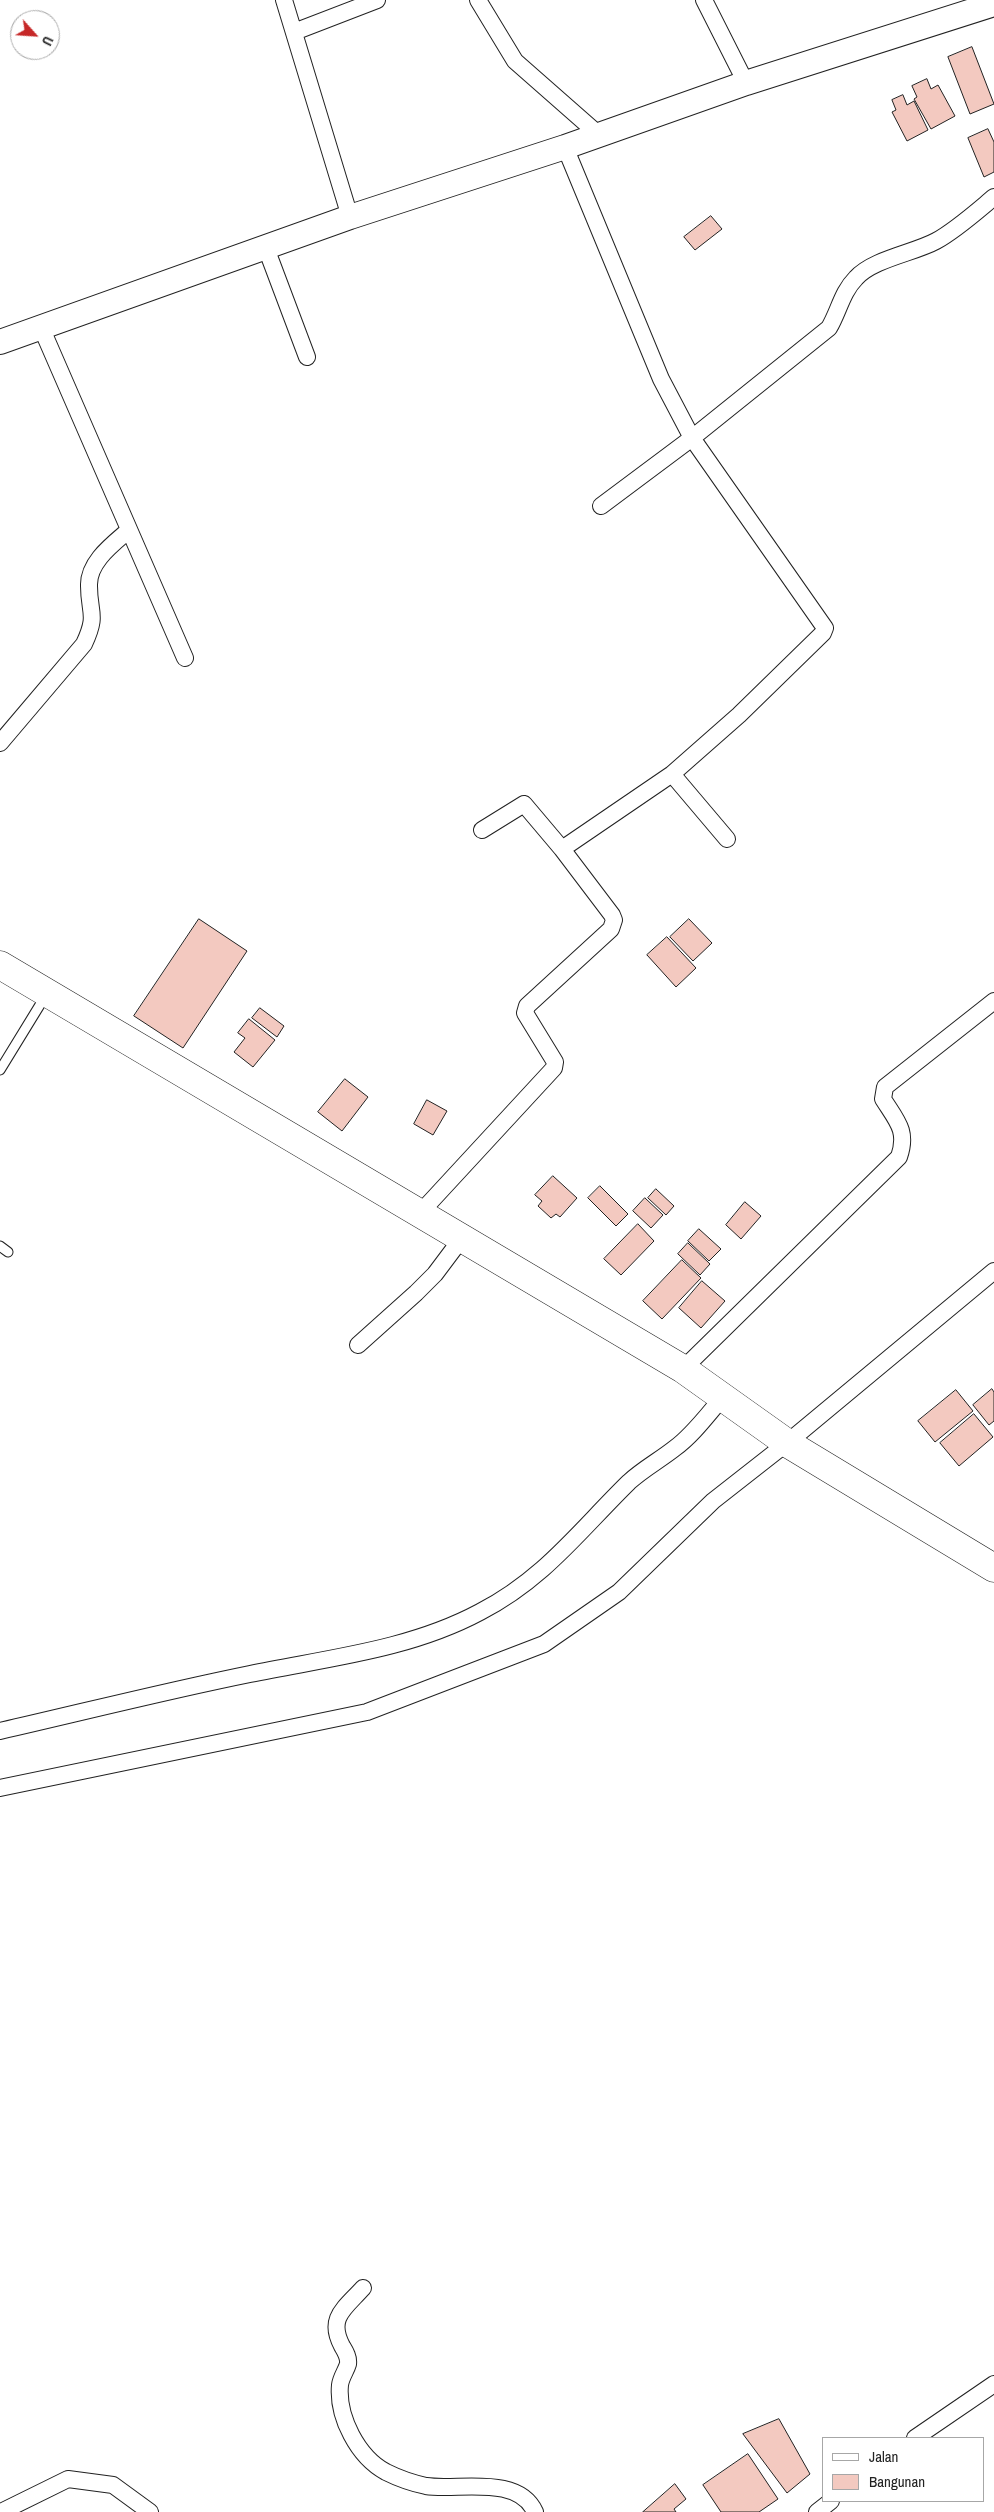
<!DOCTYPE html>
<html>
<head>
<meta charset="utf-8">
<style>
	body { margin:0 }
	#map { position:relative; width:994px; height:2512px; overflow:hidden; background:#fff; font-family:"Archivo Narrow",sans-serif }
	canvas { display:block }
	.legend { position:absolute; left:822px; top:2437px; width:162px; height:65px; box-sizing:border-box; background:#fff; border:1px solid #a7a7a7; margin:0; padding:6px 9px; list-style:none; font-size:15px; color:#222 }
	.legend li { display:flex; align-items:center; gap:10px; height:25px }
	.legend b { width:25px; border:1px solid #a7a7a7 }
	.north { position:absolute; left:10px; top:10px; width:50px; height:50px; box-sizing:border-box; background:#fff; border:1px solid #a7a7a7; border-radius:50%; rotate:116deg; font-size:14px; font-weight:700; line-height:20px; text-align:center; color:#222 }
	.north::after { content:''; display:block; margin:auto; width:18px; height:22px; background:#c62828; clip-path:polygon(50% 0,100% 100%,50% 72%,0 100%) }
</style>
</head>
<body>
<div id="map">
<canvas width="994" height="2512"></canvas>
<ul class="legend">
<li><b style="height:6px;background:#fff"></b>Jalan</li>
<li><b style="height:14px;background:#f3c9c0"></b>Bangunan</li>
</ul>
<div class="north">U</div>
</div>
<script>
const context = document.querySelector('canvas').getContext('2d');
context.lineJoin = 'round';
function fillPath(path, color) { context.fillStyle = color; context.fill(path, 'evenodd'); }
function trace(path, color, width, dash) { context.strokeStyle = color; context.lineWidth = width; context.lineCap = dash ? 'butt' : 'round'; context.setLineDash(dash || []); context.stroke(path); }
const building = new Path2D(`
	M972 47 994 104 970 114 948 57Z
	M927 79 931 89 938 85 955 116 931 129 914 99 917 97 912 86Z
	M903 95 907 105 914 101 928 130 907 141 892 112 896 110 892 100Z
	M988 129 994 142V172L984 177 968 138Z
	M711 216 722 229 695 250 684 237Z
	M199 919 247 951 183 1048 134 1016Z
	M689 919 712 943 693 961 670 937Z
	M667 937 696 968 676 987 647 955Z
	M260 1008 284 1026 277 1037 252 1018Z
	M249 1019 275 1040 253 1067 234 1052 245 1038 238 1033Z
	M345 1079 368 1097 342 1131 318 1112Z
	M427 1100 447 1111 433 1135 414 1124Z
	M553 1176 577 1198 560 1217 556 1214 551 1218 538 1206 542 1201 535 1195Z
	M600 1186 628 1214 616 1226 588 1198Z
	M656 1189 674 1206 666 1215 648 1198Z
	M645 1198 663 1215 651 1228 633 1211Z
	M745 1202 761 1216 741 1239 726 1225Z
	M638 1224 654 1241 621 1275 604 1259Z
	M699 1229 721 1249 709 1261 688 1241Z
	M688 1243 710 1264 700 1275 678 1254Z
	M682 1260 701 1278 662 1319 643 1301Z
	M702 1281 725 1301 701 1328 679 1308Z
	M992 1389 994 1392V1421L989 1425 973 1405Z
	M956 1390 973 1411 935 1442 918 1421Z
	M974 1414 993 1437 959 1466 940 1443Z
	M779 2419 810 2474 787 2493 743 2434Z
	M748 2454 778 2499 759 2512H721L703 2485Z
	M675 2484 686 2499 674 2509 676 2512H643Z`);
fillPath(building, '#f3c9c0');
trace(building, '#222', 1);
const lane = new Path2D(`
	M0 1070 46 995
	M0 1246 8 1252`);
const street = new Path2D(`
	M284 0 350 217
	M478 0 515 61 598 134
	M704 0 746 83
	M294 32 377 0
	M266 248 307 357
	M41 327 185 658
	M601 506 692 438 829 328C839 311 842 292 856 278 873 259 914 253 936 241 956 230 976 212 994 197
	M0 743 84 644C98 614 89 614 89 586 88 562 113 544 129 530
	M672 774 727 839
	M482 830 524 804 562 849
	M421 1212 554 1068 555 1062 525 1013 527 1006 611 929 614 920 612 915 562 849 672 774 739 715 823 633 825 628 692 438 661 379 565 147
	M358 1345 416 1293 435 1274 462 1238
	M683 1369 899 1157C908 1131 897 1121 883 1099L885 1087 994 1001
	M0 1731C83 1712 166 1691 250 1674 327 1658 409 1650 480 1612 544 1579 579 1531 629 1482 643 1469 660 1460 675 1448 693 1435 708 1414 723 1397
	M0 1788 367 1712 544 1644 619 1592 713 1501 787 1443 994 1271
	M363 2288C345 2308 327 2318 342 2346 345 2351 349 2357 348 2364 346 2371 341 2377 340 2385 337 2417 358 2457 386 2472 398 2478 412 2483 426 2486 457 2491 518 2474 535 2512
	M915 2438 994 2384
	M1 2512 68 2479 113 2485 150 2512
	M817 2512 831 2501`);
const secondary = new Path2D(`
	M0 342 350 217 565 147 746 83 994 4`);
const highway = new Path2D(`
	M0 965 683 1369 787 1443 994 1568`);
trace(lane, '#222', 11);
trace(street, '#222', 18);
trace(secondary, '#222', 26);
trace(highway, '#222', 29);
trace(lane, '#fff', 9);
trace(street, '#fff', 16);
trace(secondary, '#fff', 24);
trace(highway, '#fff', 28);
</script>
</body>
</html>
